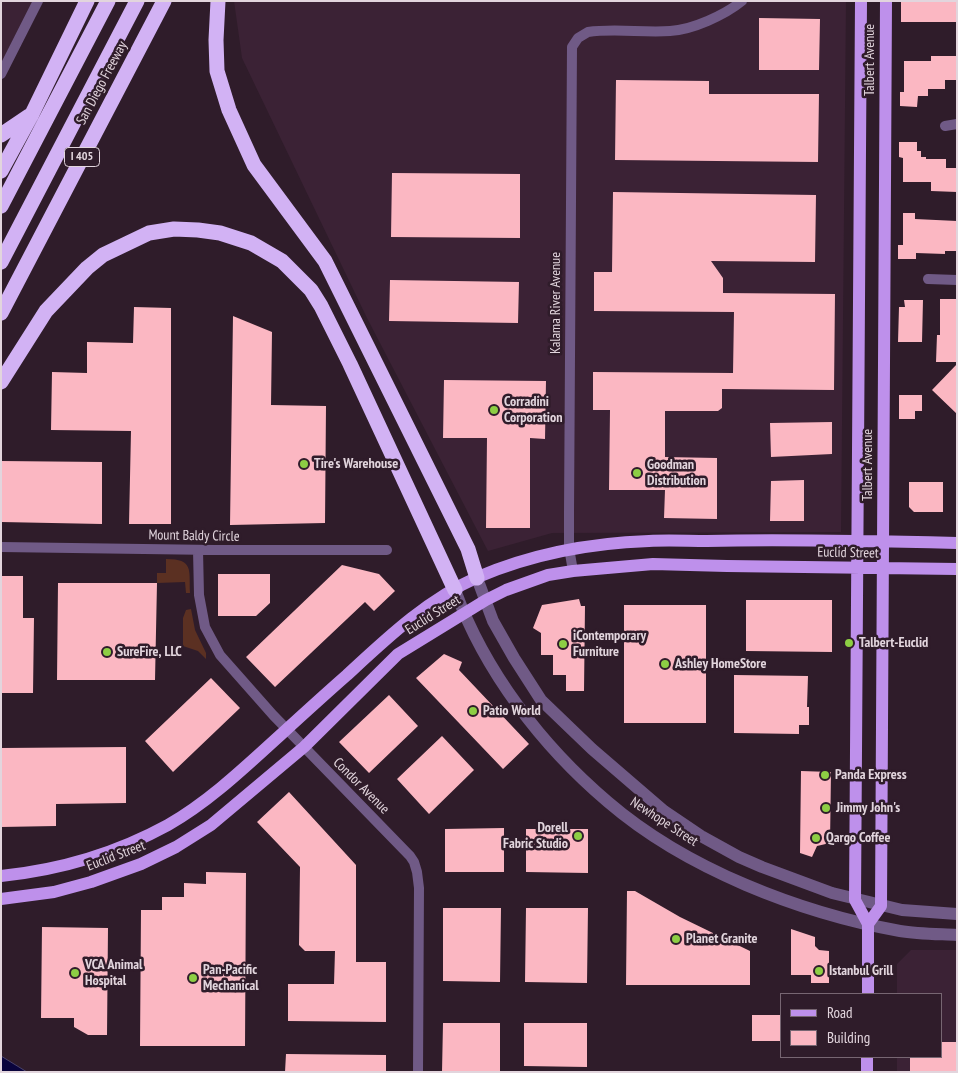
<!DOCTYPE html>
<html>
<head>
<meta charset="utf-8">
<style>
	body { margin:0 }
	#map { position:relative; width:958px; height:1073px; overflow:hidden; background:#2f1c2a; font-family:"PT Sans Narrow",sans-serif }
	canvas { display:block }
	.frame { position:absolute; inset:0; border:2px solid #e2d5dd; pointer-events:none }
	.legend { position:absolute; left:780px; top:993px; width:162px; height:65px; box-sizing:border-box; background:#2f1c2a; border:1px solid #776672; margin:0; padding:6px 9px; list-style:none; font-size:15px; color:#e2d5dd }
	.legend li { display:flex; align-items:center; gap:10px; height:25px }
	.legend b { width:25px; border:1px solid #776672 }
</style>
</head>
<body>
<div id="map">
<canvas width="958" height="1073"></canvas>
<div class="frame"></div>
<ul class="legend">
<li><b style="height:6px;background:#be90eb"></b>Road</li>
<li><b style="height:14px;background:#fbb7c2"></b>Building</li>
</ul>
</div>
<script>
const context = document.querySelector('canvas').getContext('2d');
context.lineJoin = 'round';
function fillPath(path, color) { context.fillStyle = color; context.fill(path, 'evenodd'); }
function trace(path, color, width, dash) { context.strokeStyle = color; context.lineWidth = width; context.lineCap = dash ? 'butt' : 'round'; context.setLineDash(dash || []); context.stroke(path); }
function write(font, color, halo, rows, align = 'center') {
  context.font = font + ' "PT Sans Narrow",sans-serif'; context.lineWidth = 5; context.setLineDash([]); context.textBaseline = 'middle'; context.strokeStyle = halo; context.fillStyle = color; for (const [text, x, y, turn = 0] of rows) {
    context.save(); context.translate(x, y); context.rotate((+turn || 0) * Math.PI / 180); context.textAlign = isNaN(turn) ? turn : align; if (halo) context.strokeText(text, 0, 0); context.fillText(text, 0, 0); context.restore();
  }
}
fillPath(new Path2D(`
	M1 1H42L1 79Z
	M234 1H846L841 532 552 533 488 551 367 318 242 58Z
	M911 950H957V1072H897V1057H942V994H897V964Z`), '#3b2235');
fillPath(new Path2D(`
	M166 559C194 559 189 570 190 593H186L185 582 157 583V573H166Z
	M191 609 195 630 206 653V659L198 651 183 646V618L186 610Z`), '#5b3022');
const water = new Path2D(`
	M1 1056 27 1072H1Z`);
fillPath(water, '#0a043c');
trace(water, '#4b436c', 1);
fillPath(new Path2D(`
	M901 1H957V22H901Z
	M759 18 820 19 819 70H759Z
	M931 56H957V80H945V89H928V96H918L917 107 900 106V92H904V61H931Z
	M616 80 709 81V94H819L818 162 615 160Z
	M899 142H917V151H921V157H926V159H946V168H957V192L931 191V182H903V158L899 157Z
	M392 173 520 174V238L391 237Z
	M613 192 816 195 815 262 711 261 723 278V293L835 294 834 390 722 389V408L718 411H665V457L717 458V519L664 518 665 490H609L610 410H593V372L733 373 734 312 594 311V272H612Z
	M903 213H915V219L957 221V251H945V254L916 253V259H898V245H903Z
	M390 280 519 282 518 323 389 321Z
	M940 299H957V362H936L937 335H940Z
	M904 300H923L922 342H898L899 307H905Z
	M134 307 171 308V524H129L131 431 51 430 52 372 87 373V342L133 343Z
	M233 316 272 332 271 405 326 406 325 523 230 525Z
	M957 364V414L932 390Z
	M444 380 546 381 545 439 530 438V528H486L487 438H443Z
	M899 395H922V411H915V419H899Z
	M832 422V454L771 457 770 423Z
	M1 461 102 462V524L1 522Z
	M804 480V521H770L771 481Z
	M909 482H943V512H914L909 507Z
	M342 565 379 574 395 591 374 611 365 602 275 687 246 657Z
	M218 574H270V603L256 616H218Z
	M1 576H23V618H34L33 693H1Z
	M58 583H157L155 680H57Z
	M579 599 581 606H585L584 691H566V675H553V655H541V633L533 628 542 605Z
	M746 600H832V652L746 651Z
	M624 605H706V723H624Z
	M444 654 462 662 459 670 529 744 503 769 416 678Z
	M734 675 808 676 807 707H809V725H799V734L734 733Z
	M211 678 240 708 173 772 145 741Z
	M389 695 418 726 369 773 339 742Z
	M442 736 474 770 429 814 397 779Z
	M126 747V803L56 804V826L1 827V748Z
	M801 771 831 772 830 843 817 846 812 857 800 853Z
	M289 792 356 865V962H386V1022L288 1021V984H334L335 951H305L299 945 300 867 257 822Z
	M504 828V872H445V829Z
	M526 829H588V873L526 872Z
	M206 872 246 873 245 1046H140L141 910H162V897H184V883L206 884Z
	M627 891H635L680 917 750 951V985H626Z
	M443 908H501L500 982 443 981Z
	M526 908H588L587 983 525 982Z
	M42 927 108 928 107 1035H88L74 1027V1018H41Z
	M791 929 815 937V946L819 950 829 951V983H811V975H791Z
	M752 1015H782V1041H752Z
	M443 1023H500V1072H442Z
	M524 1023H587V1067L524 1066Z
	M942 1042H957V1072H910V1057H942Z
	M286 1054 386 1055V1072H285Z`), '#fbb7c2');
trace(new Path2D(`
	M1 74 38 1
	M945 126 957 124
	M928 279 957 280
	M1 547 215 550H387
	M198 550 199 595 205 627 220 655 273 715 410 856 414 862 417 872 419 888 418 1072
	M573 571 569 548V511L572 47 578 38 588 32C615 28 643 33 670 31 692 30 725 15 742 1`), '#705a86', 10);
trace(new Path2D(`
	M477 578 493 621 514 658 541 700 592 749 664 811 701 836 739 857 762 867 832 893 902 910 957 914
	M455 590C485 672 542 746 608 802 686 869 800 913 900 931 918 934 938 934 957 935`), '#705a86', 12);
trace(new Path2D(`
	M861 1 855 900 868 924V994
	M1 876C59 870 117 853 168 825 208 802 242 770 276 739 299 718 323 696 347 675 387 638 428 599 478 577 532 554 590 543 649 541 668 540 688 541 707 541 790 539 874 541 957 543
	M1 899 54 892 91 882 141 864 176 847 211 825 304 747 398 654 486 600 506 590 548 575 573 571 653 564 727 566 957 569
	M868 924 881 906 886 1
	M867 1072V1057`), '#be90eb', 12);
trace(new Path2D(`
	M218 1 216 40 217 71 229 110 254 165 325 261 468 549 477 578
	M1 135 29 116
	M1 171 31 116 87 1
	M1 206 108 1
	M1 262 137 1
	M1 313 164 1
	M1 382 46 311 87 268 103 255 149 233 174 229 198 230 220 233 251 243 282 261 311 290 321 306 350 364 455 590`), '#d2b2f4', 15);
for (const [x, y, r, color] of [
	[494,410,5,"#8dce44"],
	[304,464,5,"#8dce44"],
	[637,473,5,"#8dce44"],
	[849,643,5,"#8dce44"],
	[563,644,5,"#8dce44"],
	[107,652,5,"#8dce44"],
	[665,664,5,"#8dce44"],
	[473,711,5,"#8dce44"],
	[825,775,5,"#8dce44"],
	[826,808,5,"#8dce44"],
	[578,836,5,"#8dce44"],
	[816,838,5,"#8dce44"],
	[676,939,5,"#8dce44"],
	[819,971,5,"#8dce44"],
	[75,973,5,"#8dce44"],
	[193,978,5,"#8dce44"]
]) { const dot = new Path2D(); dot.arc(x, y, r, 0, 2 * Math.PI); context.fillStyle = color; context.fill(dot); trace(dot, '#2f1c2a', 2); }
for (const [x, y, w] of [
	[82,157,35]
]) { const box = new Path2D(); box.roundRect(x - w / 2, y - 9.5, w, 19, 4); context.fillStyle = '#2f1c2a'; context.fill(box); trace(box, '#e2d5dd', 1); }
write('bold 12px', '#e2d5dd', null, [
	["I 405",82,157]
]);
write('14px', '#e2d5dd', '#2f1c2a', [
	["Talbert Avenue",870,60,-90],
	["San Diego Freeway",102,83,-62],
	["Kalama River Avenue",556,303,-90],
	["Talbert Avenue",868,465,-90],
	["Mount Baldy Circle",194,536,1],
	["Euclid Street",848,553,1],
	["Euclid Street",433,615,-32],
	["Condor Avenue",361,786,45],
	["Newhope Street",664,822,33],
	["Euclid Street",116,856,-21]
]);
write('bold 14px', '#e2d5dd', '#2f1c2a', [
	["Corradini",504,402],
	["Corporation",504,418],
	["Tire's Warehouse",314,464],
	["Goodman",647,465],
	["Distribution",647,481],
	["iContemporary",573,636],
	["Furniture",573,652],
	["Talbert-Euclid",859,643],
	["SureFire, LLC",117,652],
	["Ashley HomeStore",675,664],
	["Patio World",483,711],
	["Panda Express",835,775],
	["Jimmy John's",836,808],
	["Dorell",568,828,"right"],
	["Fabric Studio",568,844,"right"],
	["Qargo Coffee",826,838],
	["Planet Granite",686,939],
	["VCA Animal",85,965],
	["Hospital",85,981],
	["Pan-Pacific",203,970],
	["Mechanical",203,986],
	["Istanbul Grill",829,971]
], 'left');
</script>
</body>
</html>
